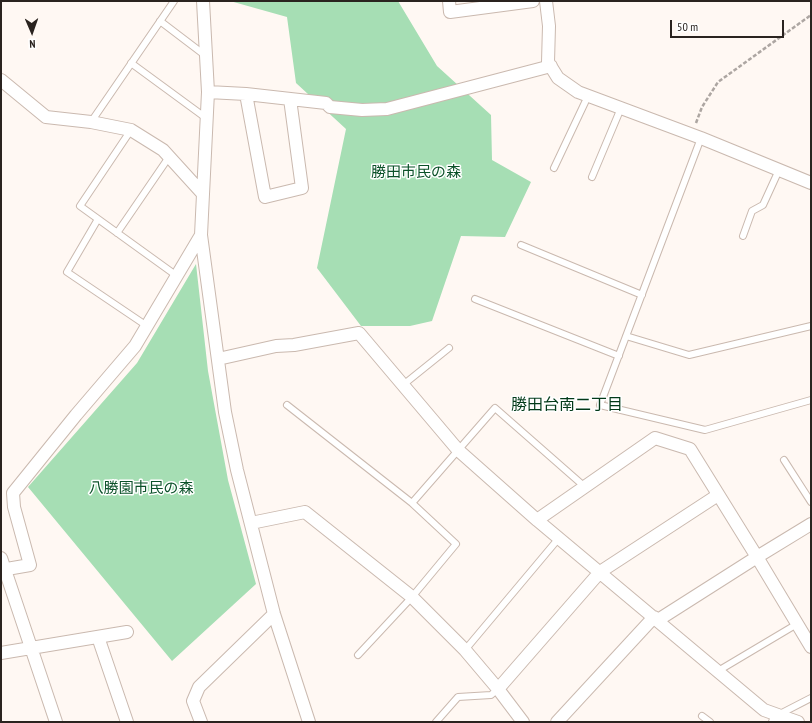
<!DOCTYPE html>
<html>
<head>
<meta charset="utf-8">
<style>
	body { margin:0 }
	#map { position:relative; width:812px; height:723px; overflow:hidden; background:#fff8f3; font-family:"PT Sans Narrow",sans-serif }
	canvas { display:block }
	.frame { position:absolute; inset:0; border:2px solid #2a231f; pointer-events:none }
	.north { position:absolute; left:12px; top:12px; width:40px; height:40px; -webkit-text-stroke:3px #fff; paint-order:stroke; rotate:178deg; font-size:11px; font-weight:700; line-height:16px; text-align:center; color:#2a231f }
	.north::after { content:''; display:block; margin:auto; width:14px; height:18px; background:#2a231f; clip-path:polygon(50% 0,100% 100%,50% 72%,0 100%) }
	.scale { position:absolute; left:670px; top:20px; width:114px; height:18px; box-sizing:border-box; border:2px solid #2a231f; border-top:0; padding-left:5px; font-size:12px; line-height:14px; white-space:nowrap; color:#2a231f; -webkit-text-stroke:3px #fff; paint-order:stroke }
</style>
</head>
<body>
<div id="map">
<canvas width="812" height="723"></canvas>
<div class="frame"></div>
<div class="north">N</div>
<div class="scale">50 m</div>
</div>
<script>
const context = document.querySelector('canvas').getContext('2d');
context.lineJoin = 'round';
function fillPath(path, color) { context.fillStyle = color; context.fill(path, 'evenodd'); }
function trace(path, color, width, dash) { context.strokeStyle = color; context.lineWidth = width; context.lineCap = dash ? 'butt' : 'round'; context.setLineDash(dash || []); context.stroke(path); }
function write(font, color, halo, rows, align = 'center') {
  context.font = font + ' "PT Sans Narrow","Noto Sans JP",sans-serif'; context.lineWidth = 3; context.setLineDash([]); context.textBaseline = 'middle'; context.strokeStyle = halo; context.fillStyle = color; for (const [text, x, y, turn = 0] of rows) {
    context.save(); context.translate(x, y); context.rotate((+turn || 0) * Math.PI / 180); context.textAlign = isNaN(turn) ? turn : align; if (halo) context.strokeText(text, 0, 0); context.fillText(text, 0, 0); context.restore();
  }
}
fillPath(new Path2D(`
	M230 1H398L437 66 491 115 492 160 531 182 505 237 461 236 432 321 410 326H361L317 268 346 129 296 83 287 17Z
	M196 264 208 371 228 480 256 584 172 661 28 487 137 363Z`), '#a6deb4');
const lane = new Path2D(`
	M160 21 206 56
	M131 63 206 118
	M91 122 174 1
	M131 130 80 206 177 276
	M701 138 600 405 705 430 811 400
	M554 168 588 96
	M592 177 621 108
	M98 219 67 272 147 326
	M117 233 169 157
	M743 236 752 211 763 205 779 170
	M521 245 642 295
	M475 299 619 356
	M626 336 689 355 811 326
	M403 385 449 348
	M287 405 412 503 456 544 412 597 358 655
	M784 460 811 502
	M412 503 495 408 585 487
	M465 650 559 538
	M718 671 797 624
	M778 715 811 698
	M702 716 710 722
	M436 722 458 697 491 695 498 689`);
const street = new Path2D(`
	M203 1 208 92 201 235 225 412 237 470 274 614 309 722
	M449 1 450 12 533 1
	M546 1 549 26 548 62 558 78 578 92 701 138 811 183
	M1 80 46 117 91 122 131 130 163 150 203 194
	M208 92 246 94 326 103 330 107 362 110 387 109 551 66
	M246 94 265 197 302 188 290 99
	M218 359 276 346 294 345 359 333 458 450 537 520 764 710 778 715 775 722
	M537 520 655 438 690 449 757 557 811 647
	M251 523 305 512 412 597 465 650 498 689 523 722
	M1 558 56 722
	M1 570 30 565 14 507 13 493 76 415 135 346 201 235
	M658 620 757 557 811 524
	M98 637 127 722
	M1 653 127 632
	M498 689 600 572 718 495
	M778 715 798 722
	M201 722 193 701 199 687 274 614
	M557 722 654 617`);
trace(lane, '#cab9af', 8);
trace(street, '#cab9af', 14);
trace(new Path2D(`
	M696 123 702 107 718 82 811 15`), '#ada6a2', 2.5, [4, 2]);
trace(lane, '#fff', 6);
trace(street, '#fff', 12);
write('15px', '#0b5129', '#fff', [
	["勝田市民の森",416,173],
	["八勝園市民の森",141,489]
]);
write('16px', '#023a19', '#fff', [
	["勝田台南二丁目",567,405]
]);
</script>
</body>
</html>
